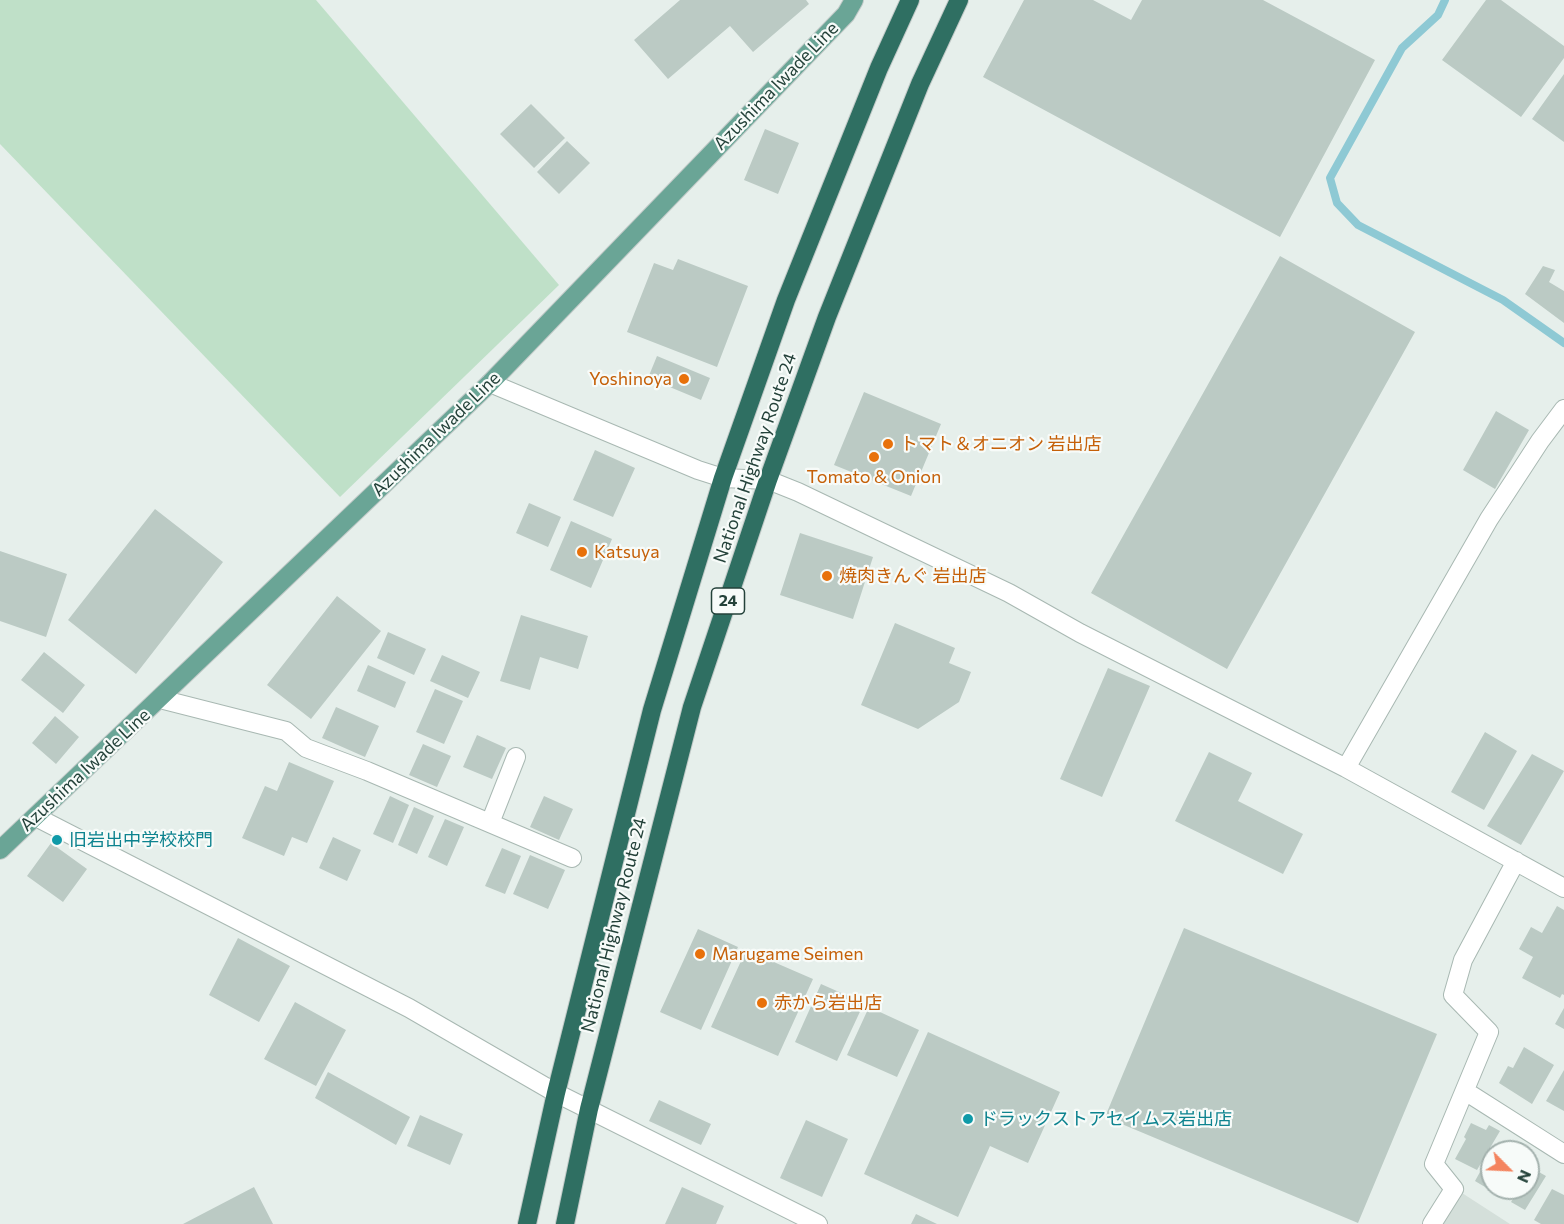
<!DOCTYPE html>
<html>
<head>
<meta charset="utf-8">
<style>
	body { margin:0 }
	#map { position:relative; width:1564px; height:1224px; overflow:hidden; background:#e6efeb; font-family:Commissioner,sans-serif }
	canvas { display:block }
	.north { position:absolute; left:1480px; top:1140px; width:60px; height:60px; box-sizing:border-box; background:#f7fbf9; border:2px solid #a3b1ad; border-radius:50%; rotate:114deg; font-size:16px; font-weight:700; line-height:24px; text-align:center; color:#24423a }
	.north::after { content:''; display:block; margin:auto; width:21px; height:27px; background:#f4845f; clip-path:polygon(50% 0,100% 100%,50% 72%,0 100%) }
</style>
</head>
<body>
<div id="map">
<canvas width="1564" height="1224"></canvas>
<div class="north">N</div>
</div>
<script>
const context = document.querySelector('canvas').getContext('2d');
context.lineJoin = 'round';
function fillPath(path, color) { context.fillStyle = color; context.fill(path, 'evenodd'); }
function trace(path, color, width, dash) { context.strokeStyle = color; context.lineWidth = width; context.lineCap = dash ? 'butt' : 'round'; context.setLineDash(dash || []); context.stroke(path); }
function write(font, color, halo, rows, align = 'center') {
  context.font = font + ' Commissioner,"Noto Sans JP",sans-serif'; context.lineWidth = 4.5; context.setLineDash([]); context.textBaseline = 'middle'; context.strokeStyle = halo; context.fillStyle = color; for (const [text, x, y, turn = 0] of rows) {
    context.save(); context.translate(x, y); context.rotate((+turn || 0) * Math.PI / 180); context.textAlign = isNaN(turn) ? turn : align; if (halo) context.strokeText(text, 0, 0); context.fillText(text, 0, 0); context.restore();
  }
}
fillPath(new Path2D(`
	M1462 1193 1510 1224H1441Z`), '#d4dfda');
fillPath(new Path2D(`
	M0 0H316L559 285 340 497 0 144Z`), '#bfe0c8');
trace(new Path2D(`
	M1445 0 1438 15 1402 48 1330 178 1337 203 1358 225 1503 300 1564 343`), '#8ec9d4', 8);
fillPath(new Path2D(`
	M680 0H806L809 4 753 52 730 26 668 79 634 40Z
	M1024 0H1093L1131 20 1142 0H1263L1375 60 1280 237 983 77Z
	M1486 0H1501L1564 46V58L1521 117 1442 60Z
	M1564 74V142L1532 119Z
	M531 104 565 138 534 168 500 134Z
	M765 129 799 143 778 194 744 180Z
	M567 141 590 163 559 194 537 172Z
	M1280 256 1415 332 1227 669 1091 593Z
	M678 259 748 286 717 367 627 332 654 263 673 270Z
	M1543 266 1555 270 1549 282 1564 291V323L1525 294Z
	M657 356 710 378 701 400 648 378Z
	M864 392 941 424 911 496 834 465Z
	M1496 411 1529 430 1495 489 1463 470Z
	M595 450 635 468 613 517 573 500Z
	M529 503 561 517 548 547 516 533Z
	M155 509 223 562 136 674 68 620Z
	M571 521 612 539 591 588 550 570Z
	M800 533 873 557 853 619 780 595Z
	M0 551 67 574 46 637 0 621Z
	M337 596 381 631 311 719 267 685Z
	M521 615 588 636 578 669 540 657 530 690 500 681Z
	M895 623 955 648 949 663 971 672 959 702 918 729 861 705Z
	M388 632 426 649 414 675 377 658Z
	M44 652 85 685 63 713 21 680Z
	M442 655 480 672 468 698 430 681Z
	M368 665 406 682 395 708 357 691Z
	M1108 668 1150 686 1102 797 1060 779Z
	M435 689 463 701 444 744 416 732Z
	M336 707 379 726 365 757 322 738Z
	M55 716 79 737 56 764 32 743Z
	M1485 732 1517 751 1484 810 1451 792Z
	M477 735 506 748 492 779 463 767Z
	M423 744 451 756 437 787 409 775Z
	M1209 752 1252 773 1238 801 1303 834 1283 874 1175 821Z
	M1532 754 1564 771 1521 845 1487 826Z
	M289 762 334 781 307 843 292 837 284 856 242 838 265 786 277 791Z
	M390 796 409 805 393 843 373 834Z
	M544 796 573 809 559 840 530 827Z
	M414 807 434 816 417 854 398 845Z
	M445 819 464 827 447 866 428 857Z
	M333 837 361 850 347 881 319 868Z
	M51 843 87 869 63 902 27 876Z
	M502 848 521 856 505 894 485 886Z
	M530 855 565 870 548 909 513 894Z
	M1557 906 1564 910V995L1562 994 1560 998 1522 978 1533 957 1519 949 1531 927 1542 933Z
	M1184 928 1437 1034 1358 1223 1105 1117Z
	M698 929 738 947 701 1030 660 1012Z
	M238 938 290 966 259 1022 209 995Z
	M746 950 813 979 778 1056 711 1027Z
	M821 984 864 1003 837 1061 795 1042Z
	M295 1002 346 1030 316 1086 264 1059Z
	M869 1007 919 1030 897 1077 847 1055Z
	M1564 1008V1029L1555 1024Z
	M928 1032 1060 1092 1028 1163 990 1146 958 1217 864 1174Z
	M1524 1047 1554 1065 1532 1104 1499 1083 1508 1066 1513 1068Z
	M1564 1070V1111L1546 1101Z
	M328 1072 410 1117 396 1145 315 1098Z
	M659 1100 711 1124 701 1145 649 1121Z
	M420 1115 463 1134 450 1165 407 1146Z
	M806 1120 848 1139 822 1197 780 1178Z
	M1471 1123 1486 1130 1489 1125 1500 1131 1477 1170 1455 1159 1466 1139 1464 1137Z
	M1490 1154 1492 1156V1188H1498L1495 1193 1475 1181Z
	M1528 1169 1536 1174 1537 1171 1546 1176 1525 1210 1511 1202 1513 1199 1505 1194 1509 1188H1528Z
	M254 1187 273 1224H183Z
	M682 1187 724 1206 716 1224H665Z
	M1552 1189 1564 1195V1224H1541L1534 1220Z
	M916 1214 937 1224H911Z`), '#bbcac4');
const minor = new Path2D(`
	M490 383 698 470 723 478 768 480 798 492 1009 593 1080 633 1346 768 1564 888
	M160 699 286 731 306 748 367 771 572 858
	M1346 768 1489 519 1540 441 1564 409
	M36 817 409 1008 556 1093 818 1224
	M490 823 516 757
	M1465 1091 1564 1154
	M1432 1224 1454 1189 1434 1164 1489 1032 1453 995 1463 960 1516 861`);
const major = new Path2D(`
	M0 850 490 383 846 14 854 0`);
const highway = new Path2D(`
	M527 1224 556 1093 652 710 723 478 786 300 879 68 910 0
	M565 1224 589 1109 692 707 768 480 827 317 920 84 959 0`);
trace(minor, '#a8b8b2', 20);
trace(major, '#c2cac8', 20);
trace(highway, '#c2cac8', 20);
trace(minor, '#fff', 18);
trace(major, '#6aa596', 18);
trace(highway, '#2f6f62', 18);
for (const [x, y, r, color] of [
	[684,379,6,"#e8710a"],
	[888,444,6,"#e8710a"],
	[874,457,6,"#e8710a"],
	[582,552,6,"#e8710a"],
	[827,576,6,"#e8710a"],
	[57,840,6,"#0f9aa8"],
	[700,954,6,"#e8710a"],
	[762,1003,6,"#e8710a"],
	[968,1119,6,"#0f9aa8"]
]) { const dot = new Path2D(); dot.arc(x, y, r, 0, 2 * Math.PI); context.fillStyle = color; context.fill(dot); trace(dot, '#f7fbf9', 2); }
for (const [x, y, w] of [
	[728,601,33]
]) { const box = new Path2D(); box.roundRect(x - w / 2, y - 13, w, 26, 4.5); context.fillStyle = '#f7fbf9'; context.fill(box); trace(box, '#24423a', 1.5); }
write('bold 16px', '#24423a', null, [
	["24",728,601]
]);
write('18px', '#24423a', '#f7fbf9', [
	["Azushima Iwade Line",776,86,-46],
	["Azushima Iwade Line",436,434,-44],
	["National Highway Route 24",755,458,-71],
	["Azushima Iwade Line",85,770,-43],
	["National Highway Route 24",614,925,-76]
]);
write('18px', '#c56008', '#f7fbf9', [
	["Yoshinoya",672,379,"right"],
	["トマト＆オニオン 岩出店",900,444],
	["Tomato & Onion",874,477,"center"],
	["Katsuya",594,552],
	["焼肉きんぐ 岩出店",839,576],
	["Marugame Seimen",712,954],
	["赤から岩出店",774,1003]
], 'left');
write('18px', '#0d838f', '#f7fbf9', [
	["旧岩出中学校校門",69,840],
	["ドラックストアセイムス岩出店",980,1119]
], 'left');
</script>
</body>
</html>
